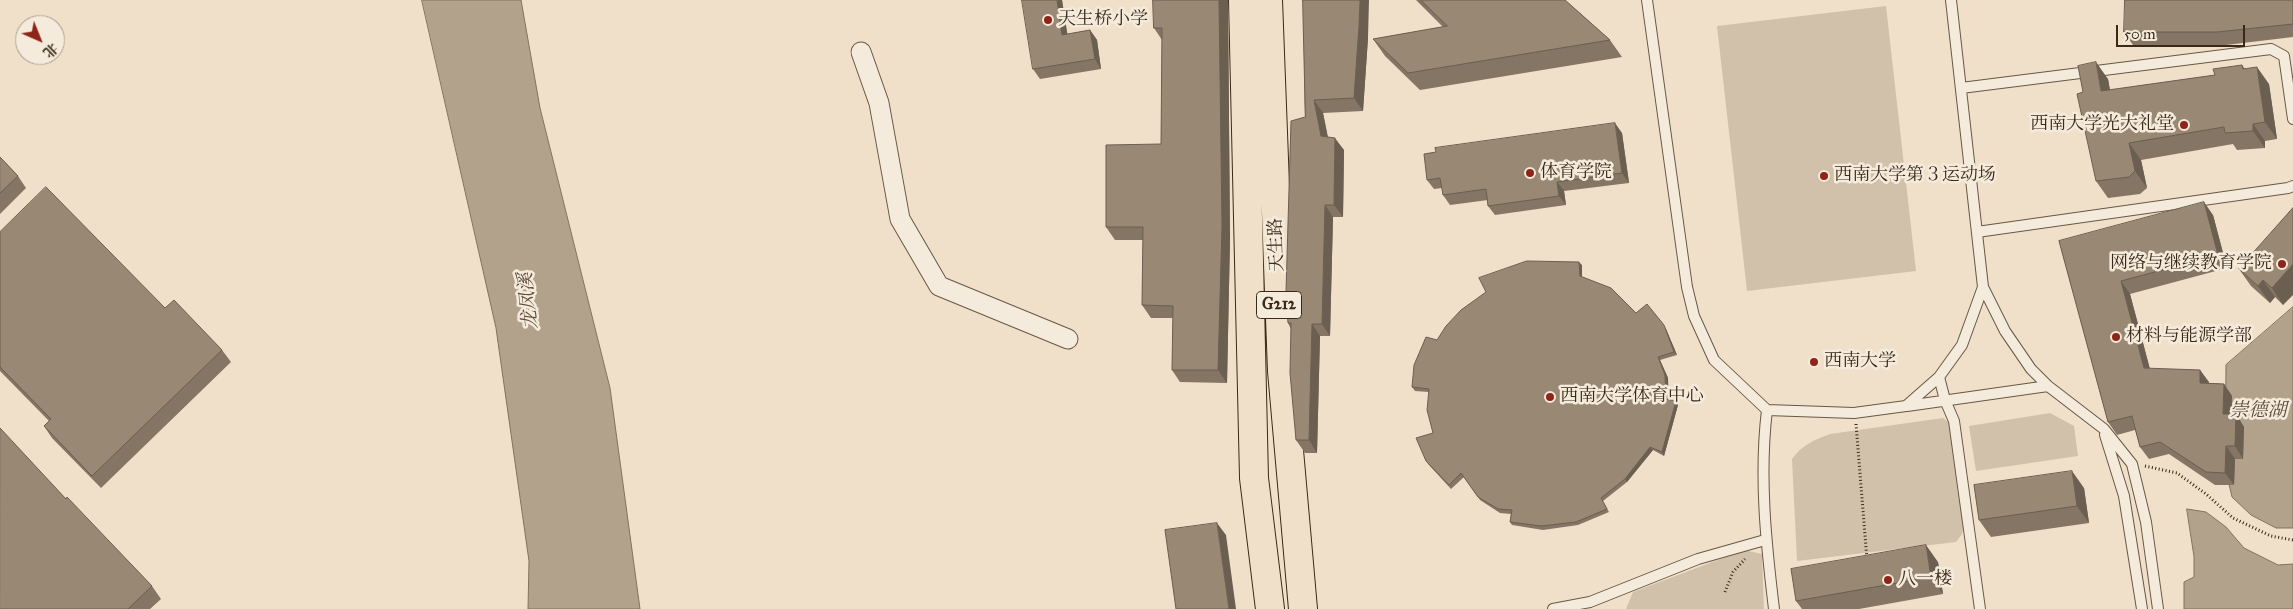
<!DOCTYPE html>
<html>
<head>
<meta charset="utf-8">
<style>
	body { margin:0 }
	#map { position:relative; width:2293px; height:609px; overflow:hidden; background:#f0e0c9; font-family:"IM FELL Great Primer","Noto Serif SC",serif }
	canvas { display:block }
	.north { position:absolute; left:15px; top:15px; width:50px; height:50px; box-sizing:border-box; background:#f5ebdc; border:1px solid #aa9d8d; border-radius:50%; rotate:136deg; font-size:14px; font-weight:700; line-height:20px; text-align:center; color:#3a2917 }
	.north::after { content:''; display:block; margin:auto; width:18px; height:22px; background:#8f2418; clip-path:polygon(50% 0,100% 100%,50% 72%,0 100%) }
	.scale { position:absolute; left:2116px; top:25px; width:129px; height:22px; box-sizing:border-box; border:2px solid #3a2917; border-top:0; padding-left:6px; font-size:15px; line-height:18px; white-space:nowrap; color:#3a2917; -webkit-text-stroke:4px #f5ebdc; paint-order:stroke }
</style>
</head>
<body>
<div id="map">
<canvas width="2293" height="609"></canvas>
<div class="north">北</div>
<div class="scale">50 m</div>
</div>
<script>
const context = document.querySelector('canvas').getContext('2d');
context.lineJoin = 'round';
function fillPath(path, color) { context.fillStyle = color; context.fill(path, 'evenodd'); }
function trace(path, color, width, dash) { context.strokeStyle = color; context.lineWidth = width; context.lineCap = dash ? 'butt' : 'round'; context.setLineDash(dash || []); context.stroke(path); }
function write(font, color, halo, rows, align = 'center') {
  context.font = font + ' "IM FELL Great Primer","Noto Serif SC",serif'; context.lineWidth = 5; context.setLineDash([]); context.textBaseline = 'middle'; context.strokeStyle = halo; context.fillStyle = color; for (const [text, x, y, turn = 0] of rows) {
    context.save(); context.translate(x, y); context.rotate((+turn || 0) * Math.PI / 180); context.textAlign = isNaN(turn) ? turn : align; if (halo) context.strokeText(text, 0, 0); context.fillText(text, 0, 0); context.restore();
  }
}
fillPath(new Path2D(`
	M1886 6 1916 271 1747 291 1717 26Z
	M2050 413 2074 426 2078 456 1976 471 1969 426Z
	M1943 418 1951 424 1964 525 1962 534 1956 542 1797 561 1792 459C1802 445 1814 440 1830 434Z
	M1744 550 1762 554 1764 609H1626L1633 592Z`), '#d1c1ab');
const water = new Path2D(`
	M422 0H521L540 108 610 388 640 609H528L529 561 496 328Z
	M2293 307V528H2276L2251 515 2232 497 2225 467 2226 365Z
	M2187 509 2206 512 2226 527 2244 548 2278 565 2293 564V609H2184V582L2194 577V557Z`);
fillPath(water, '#b2a28c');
trace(water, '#82725d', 1);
const lane = new Path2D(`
	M1647 0 1687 287 1694 316 1714 360 1767 410 1854 413 1906 406 1939 377 1962 345 1983 287
	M1951 0 1983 287 2005 331 2031 369 2048 386 2104 429 2132 464 2146 522 2158 609
	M1961 88 2271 49 2284 56 2293 119
	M1977 232 2288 188 2293 186
	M1939 377 1945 400 1954 421 1980 609
	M1907 406 2048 386
	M1767 410C1759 476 1766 543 1774 609
	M2105 435 2124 496 2142 609
	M1553 609 1590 602 1698 559 1765 540`);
const street = new Path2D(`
	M861 52 879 103 900 219 939 286 1068 339`);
const highway = new Path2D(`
	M1243 0 1254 478 1270 609
	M1268 0 1282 371 1303 609`);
trace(lane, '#685744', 12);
trace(street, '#685744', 21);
trace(highway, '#3a2917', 30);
trace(new Path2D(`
	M1856 424 1867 560
	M2145 466 2177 473 2206 494 2233 518 2271 536 2293 540
	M1725 592 1733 572 1745 559`), '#3a2917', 3, [1, 2.5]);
trace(lane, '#f5ebdc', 10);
trace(street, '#f5ebdc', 19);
trace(highway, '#f0e0c9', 28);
fillPath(new Path2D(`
	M1062 0 1067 34 1090 30 1097 40 1101 69 1040 79 1033 69Z
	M1153 0H1228L1230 239 1227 383 1180 382 1172 370 1173 318H1151L1142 305 1143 240H1115L1106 227 1161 144 1162 40 1154 28Z
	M1303 0 1368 38 1363 111 1323 113 1328 137 1344 150 1343 217H1333L1330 336H1320L1317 453H1305L1296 440 1291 329 1288 323 1305 117Z
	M1416 0H1565L1610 40 1622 57 1420 90 1385 56 1373 39 1443 27Z
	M2293 0V37L2226 45H2133L2124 32Z
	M2242 65 2245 69 2269 84 2277 139 2265 141V148L2237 150 2233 144 2141 160 2147 188 2140 194 2108 198 2096 181 2108 79 2110 90 2215 75Z
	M1622 133 1629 183 1564 191 1566 205 1495 215 1488 206V200L1450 205 1443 195 1442 188 1434 189 1427 180Z
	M0 157 18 176 26 188 0 214Z
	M2293 208 2283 305 2275 297 2270 303 2251 286 2239 269Z
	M2213 215 2227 268 2130 294 2150 369 2200 370 2209 383 2224 384 2232 396V414H2236L2244 427 2243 459H2235L2234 485H2215L2169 454 2149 459 2140 447 2135 430 2117 435 2108 422 2059 241Z
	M0 232 165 308 222 350 231 362 101 488 52 438 44 426 49 421 0 371Z
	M1582 265V277L1636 313 1666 329 1677 355 1660 360 1668 378V400L1678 405 1664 456 1653 450 1627 482 1603 501 1609 512 1578 525 1543 530 1512 525 1510 522 1511 514 1500 513 1480 500 1464 477 1451 489 1429 465 1426 461 1433 433 1429 392 1415 391 1412 387 1437 340Z
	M2084 488 2089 523 1991 537 1979 520Z
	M66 499 152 586 161 599 150 609H0Z
	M1938 562 1943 594 1859 609H1802L1796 601Z`), '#847564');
fillPath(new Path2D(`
	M1057 0H1062L1069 44 1062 35Z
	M1219 0H1228L1230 239 1227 383 1218 370Z
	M1360 0H1369L1368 38 1363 111 1354 98Z
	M1090 30 1097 40 1101 69 1095 59Z
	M2096 62 2108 79 2113 108 2101 91Z
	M2257 67 2269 84 2277 139 2265 122Z
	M1314 100 1323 113 1330 149 1321 136Z
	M1615 123 1622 133 1629 183 1622 173Z
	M2253 124 2265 141V148L2253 131Z
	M1335 138 1344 150 1343 217 1334 205Z
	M2129 143 2141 160 2147 188 2135 171Z
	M1557 182 1564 191 1566 205 1559 196Z
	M2204 202 2213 215 2227 268 2218 255Z
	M1325 205 1333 217 1330 336 1322 324Z
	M1579 262 1582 265V280L1580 276Z
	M2293 264V295L2283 305 2272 288Z
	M2263 280 2275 297 2270 303 2258 286Z
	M2121 281 2130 294 2153 381 2144 368Z
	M1312 324 1320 336 1317 453 1309 440Z
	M1664 325 1666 329 1677 355 1674 352Z
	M1658 357 1660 360 1668 378 1669 402 1666 399Z
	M2200 370 2209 382 2208 395 2200 383Z
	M2224 384 2232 396 2231 427 2223 414Z
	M1676 401 1678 405 1664 456 1662 452Z
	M2236 414 2244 427 2243 459 2235 446Z
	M2226 446 2235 459 2234 485 2225 473Z
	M1650 447 1653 450 1627 482 1625 479Z
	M2072 471 2084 488 2089 523 2077 506Z
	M1217 523 1226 535 1236 609H1229Z
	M1926 545 1938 562 1943 594 1931 577Z`), '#6b5f51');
const building = new Path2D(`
	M1022 0H1057L1062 35 1090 30 1095 59 1033 69Z
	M1153 0H1219L1222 226 1218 370H1172L1173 306 1142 305 1143 227H1106V145L1161 144 1162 28H1154Z
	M1303 0H1360L1359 26 1354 98 1314 100 1321 136 1335 138 1334 205H1325L1322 324H1312L1309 440H1296L1290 373 1291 323H1288L1286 292 1291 121 1305 117Z
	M1421 0H1565L1610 40 1408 73 1373 39 1447 26Z
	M2125 0H2293V24L2217 32H2124Z
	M2096 62 2101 91 2215 75 2213 69 2242 65 2243 69 2257 67 2265 122 2253 124V131L2225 133 2224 127 2129 143 2135 171 2129 177 2096 181 2077 94 2083 92 2078 66Z
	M1615 123 1622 173 1557 182 1559 196 1488 206 1486 189 1443 195 1440 178 1427 180 1424 154 1436 152 1435 148Z
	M0 157 18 176 0 193Z
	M46 187 165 308 174 300 222 350 92 476 44 426 51 419 0 367V232Z
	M2204 202 2218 255 2121 281 2144 368 2200 370V383L2224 384 2223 414H2236L2235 446H2226L2225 473 2206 472 2160 442 2140 447 2132 416 2108 422 2059 241Z
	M2293 208V264L2272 288 2263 280 2258 286 2239 269Z
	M1527 261 1579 262 1580 276 1611 288 1636 313 1647 304 1664 325 1674 352 1658 357 1665 375 1666 399 1676 401 1662 452 1650 447 1625 479 1601 498 1607 509 1576 522 1541 526 1510 522 1512 510 1498 509 1478 497 1461 473 1449 485 1426 461 1416 438 1433 433 1427 410 1429 389 1412 387 1414 365 1426 337 1437 340 1446 326 1461 310 1486 292 1479 278Z
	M0 428 66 499 67 497 152 586 128 609H0Z
	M2072 471 2077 506 1979 520 1974 485Z
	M1217 523 1229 609H1176L1165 530Z
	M1926 545 1931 577 1796 601 1791 569Z`);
fillPath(building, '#998874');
trace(building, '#6b5f51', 1);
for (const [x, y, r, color] of [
	[1048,20,5,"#8f2418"],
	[2184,125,5,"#8f2418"],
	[1530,173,5,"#8f2418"],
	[1824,176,5,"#8f2418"],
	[2282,264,5,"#8f2418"],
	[2116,337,5,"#8f2418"],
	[1814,362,5,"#8f2418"],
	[1550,397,5,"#8f2418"],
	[1888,580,5,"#8f2418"]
]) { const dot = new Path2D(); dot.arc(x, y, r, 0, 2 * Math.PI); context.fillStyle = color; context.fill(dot); trace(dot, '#f5ebdc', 2); }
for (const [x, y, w] of [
	[1279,305,45]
]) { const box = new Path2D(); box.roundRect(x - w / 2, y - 13.5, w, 27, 4); context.fillStyle = '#f5ebdc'; context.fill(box); trace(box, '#3a2917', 1); }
write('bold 16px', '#3a2917', null, [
	["G212",1279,305]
]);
write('18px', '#3a2917', '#f5ebdc', [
	["天生桥小学",1058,20],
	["西南大学光大礼堂",2174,125,"right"],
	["体育学院",1540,173],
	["西南大学第３运动场",1834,176],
	["网络与继续教育学院",2272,264,"right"],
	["材料与能源学部",2126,337],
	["西南大学",1824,362],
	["西南大学体育中心",1560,397],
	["八一楼",1898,580]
], 'left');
write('18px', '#3a2917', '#f5ebdc', [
	["天生路",1277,245,-92]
]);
write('italic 19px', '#5e4d3a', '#f5ebdc', [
	["龙凤溪",529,301,-96],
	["崇德湖",2258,411]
]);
</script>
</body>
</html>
